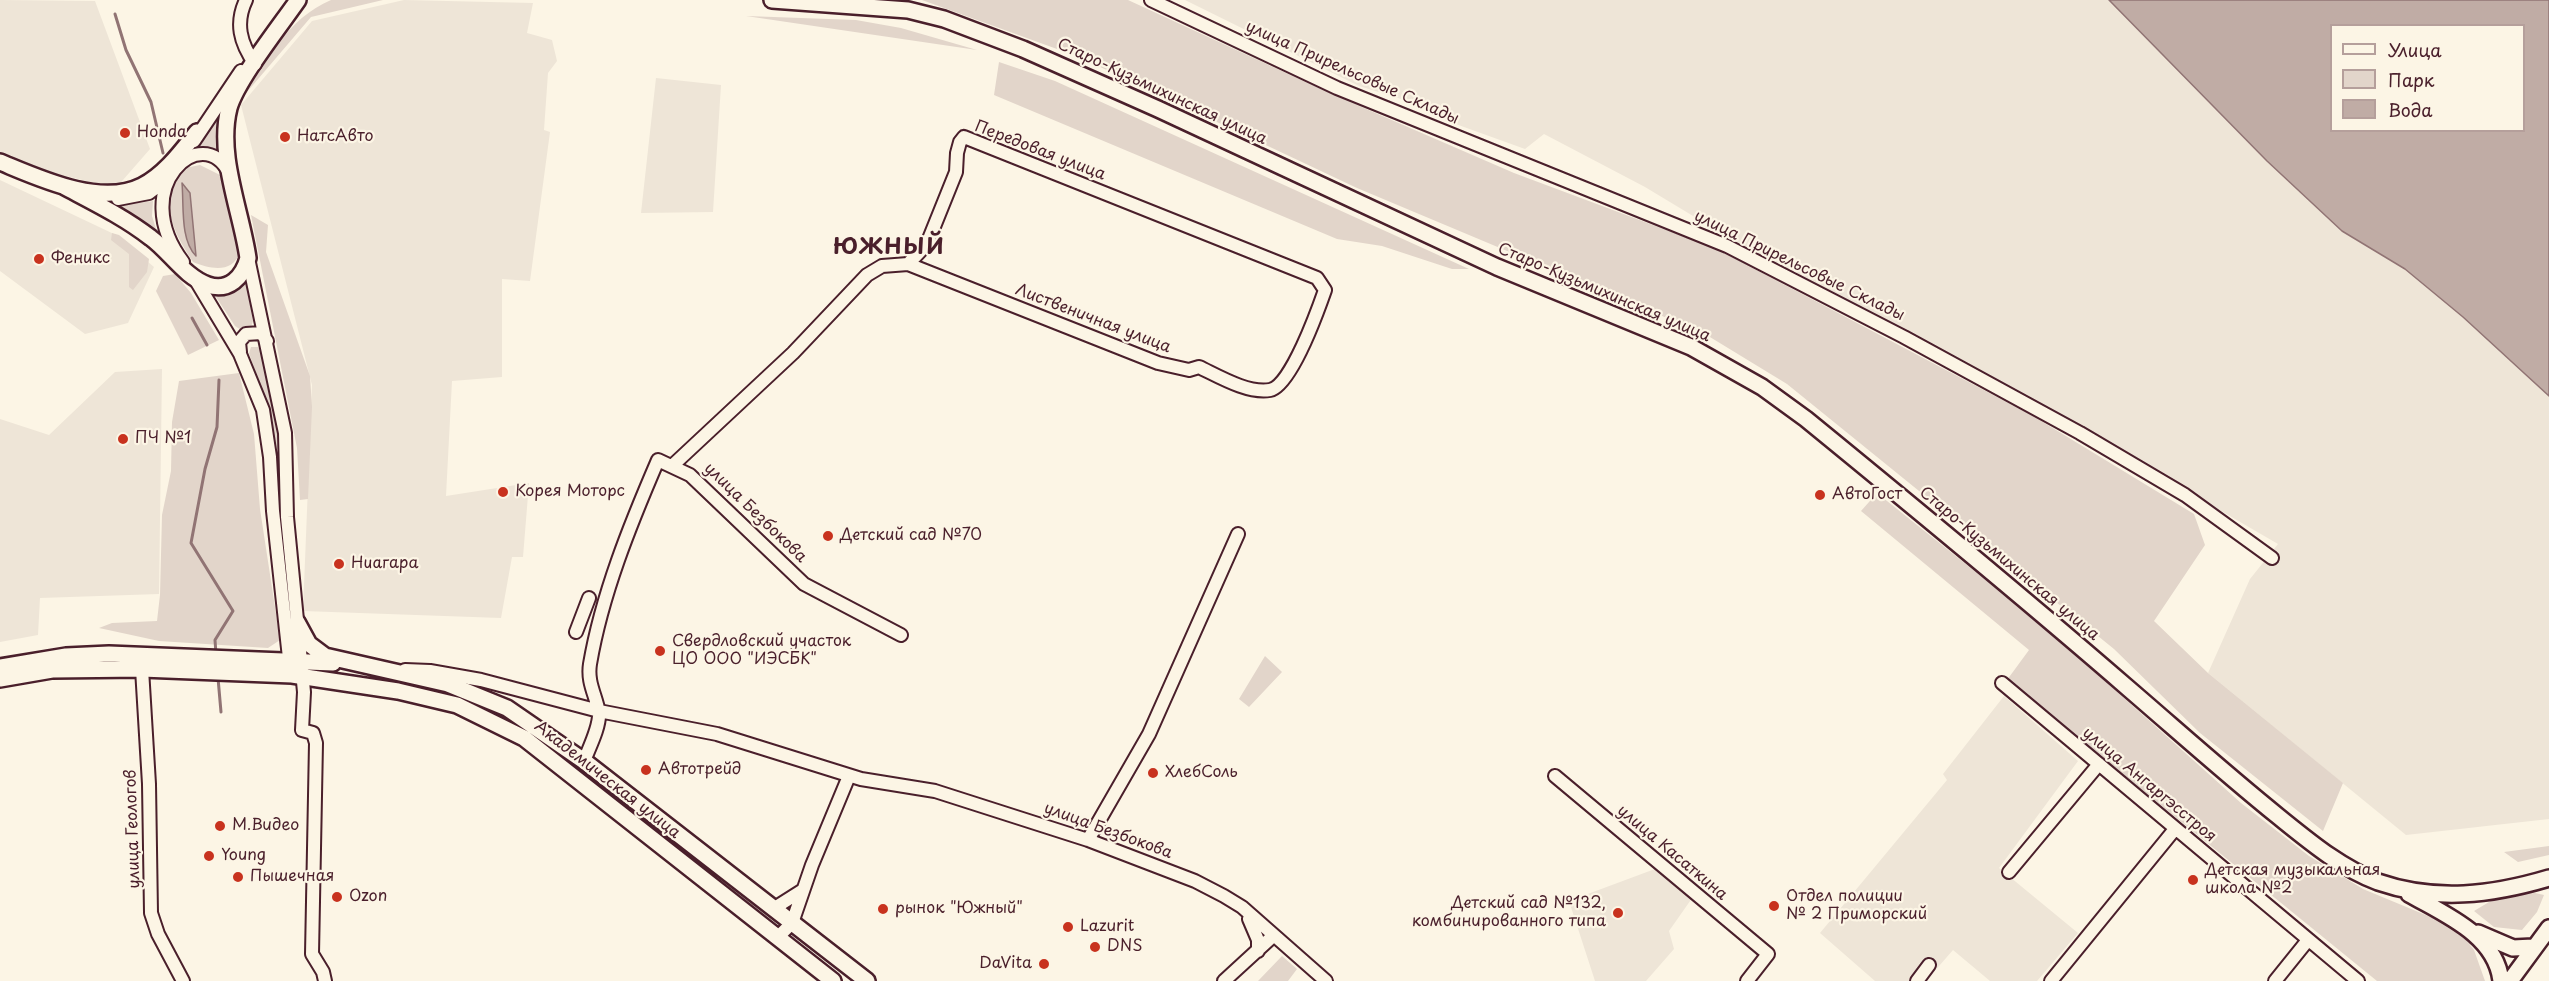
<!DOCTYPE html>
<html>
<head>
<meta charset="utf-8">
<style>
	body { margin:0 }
	#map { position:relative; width:2549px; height:981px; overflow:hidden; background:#fcf5e5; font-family:"Playpen Sans",sans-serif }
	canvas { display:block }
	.legend { position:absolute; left:2330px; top:24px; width:195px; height:108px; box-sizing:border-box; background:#fcf5e5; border:2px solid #b59f9b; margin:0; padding:8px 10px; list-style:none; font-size:18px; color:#4a1f2b }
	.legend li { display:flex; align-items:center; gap:12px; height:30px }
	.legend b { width:30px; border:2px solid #b59f9b }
</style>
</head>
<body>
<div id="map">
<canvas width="2549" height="981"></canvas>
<ul class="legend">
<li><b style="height:8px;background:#fcf5e5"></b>Улица</li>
<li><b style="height:16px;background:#e2d5ca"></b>Парк</li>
<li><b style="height:16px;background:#c0aca5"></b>Вода</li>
</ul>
</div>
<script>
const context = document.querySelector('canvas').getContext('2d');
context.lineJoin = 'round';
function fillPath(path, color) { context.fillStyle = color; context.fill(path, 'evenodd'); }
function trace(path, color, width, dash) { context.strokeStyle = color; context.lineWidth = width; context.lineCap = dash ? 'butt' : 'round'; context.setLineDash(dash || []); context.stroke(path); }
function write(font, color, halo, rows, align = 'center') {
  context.font = font + ' "Playpen Sans",sans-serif'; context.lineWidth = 4.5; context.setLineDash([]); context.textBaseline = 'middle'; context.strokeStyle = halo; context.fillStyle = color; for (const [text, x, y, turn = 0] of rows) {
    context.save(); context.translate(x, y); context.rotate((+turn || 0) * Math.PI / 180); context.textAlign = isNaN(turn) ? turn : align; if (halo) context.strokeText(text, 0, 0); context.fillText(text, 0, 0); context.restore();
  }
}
fillPath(new Path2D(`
	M0 0 95 1 150 149 116 188 28 167 0 152Z
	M404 0 533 3 527 33 552 40 557 61 548 73 544 130 550 132 530 281 502 279V377L452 381 446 496 529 483 523 557H512L501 618 303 611 312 385 241 105 312 21Z
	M1185 0H2109L2267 161 2342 231 2405 269 2463 317 2549 396V819L2406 835 2208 673 2250 579 2278 544 2027 398 1771 263 1645 187 1544 134 1525 149 1439 118 1424 106 1359 86Z
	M656 78 721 85 713 212 641 213Z
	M0 180 116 235 154 267 128 323 85 334 0 271Z
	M162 369 159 594 40 598 38 635 0 642V419L49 435 115 372Z
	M2004 696 2078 761 1999 868 2078 933 2037 981H1990L1953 950 1926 981H1875L1820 933 1947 780 1943 774Z
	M1663 866 1695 894 1669 931 1674 949 1646 981H1595L1569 901Z`), '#eee5d7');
fillPath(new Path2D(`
	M331 0H383L311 17 241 99C265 62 288 18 331 0Z
	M922 0H1128L1334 95 1514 173 1717 249 2033 416 2194 514 2205 545 2154 621 2208 673 2343 783 2323 831 2200 733 2114 649 1787 384 1705 334 1357 188 1079 57Z
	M746 16 856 20 901 28 977 50Z
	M999 62 1055 81 1469 269H1452L1382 246 1337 239 994 95Z
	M223 107 224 158 196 150 221 112Z
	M200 165 220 175 226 188 240 252C233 274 210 269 193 262 171 228 158 202 185 168Z
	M153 201 152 216 157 232 115 206Z
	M251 215 268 225 266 252 310 376 312 407 308 499 300 500 297 448Z
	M112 233 119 235 149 259 147 272 133 290 129 287V254L111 240Z
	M175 274 191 293 219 340 188 355 156 291 163 276Z
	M246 283 253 321 251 327 241 330 235 326 216 297 231 294Z
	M251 347H258C278 373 282 458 285 492H279L266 402 249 353Z
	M239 373 254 434 260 509 280 640 268 648 159 641 99 628 112 623 157 621 160 595 162 515 171 471 172 422 179 381Z
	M1877 493 2047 629 2241 803 2309 856 2363 889 2457 928 2474 950 2485 981H2377L2007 680 2029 650 1861 511Z
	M1265 656 1282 672 1249 707 1239 699Z
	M2549 846V855L2518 862 2504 852Z
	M2526 891 2544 895 2537 912 2522 930 2494 927 2474 911 2494 899Z
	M1282 956 1297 969 1288 981H1258Z`), '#e2d5ca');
const water = new Path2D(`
	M2109 0H2549V396L2463 317 2405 269 2342 231 2267 161ZM2332 26H2524V130H2332Z
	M182 183 190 193 196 256C180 240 184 206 182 183Z`);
fillPath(water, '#c0aca5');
trace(water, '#917474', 1.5);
trace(new Path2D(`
	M115 14 126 50 151 102 163 153
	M192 318 207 345
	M216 654 215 640 233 611 191 543 205 469 217 427 219 380
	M218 678 221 712`), '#917474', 3);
const minor = new Path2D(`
	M246 0C235 23 240 43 255 64
	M1151 0 1337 88 1727 246 1904 337 2080 433 2185 495 2272 558
	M194 141 241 71
	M118 199 149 193 167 179
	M248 258 285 433 287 517 304 692 302 730 313 733 316 743 312 954 323 972 325 981
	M183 262C126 187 203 120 229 173
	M195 279 240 354 263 410 270 457 273 511 290 667
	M240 352 239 342 246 334 261 333 267 341
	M672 466 793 353 867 275 882 266 908 264 927 244 956 172 957 153 960 142 964 137 1317 278 1325 290C1318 310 1291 386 1270 390 1248 394 1218 376 1199 367L1189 370 1158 363 908 264
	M576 632 589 598
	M142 669 149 784 151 913 158 934 183 981
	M405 670 430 671 481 680 599 711 717 734 861 779 935 791 1088 840 1195 881 1224 896 1242 907 1326 981
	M2002 683 2358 981
	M584 761C589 748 600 727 599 713 596 695 587 683 590 664 602 594 630 525 658 460L690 475 804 584 901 635
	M1555 776 1768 954 1747 981
	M1088 840 1149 734 1238 534
	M2009 872 2099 764
	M773 909 803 890
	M1249 919 1258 940V951
	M777 938 792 923 812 865 849 776
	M1224 981 1273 936
	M1917 981 1929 965
	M2051 981 2175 829
	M2275 981 2308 940`);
const major = new Path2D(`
	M772 0 908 10 944 19 1023 49 1158 109 1497 267 1691 347 1762 387 1806 419C1915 508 2023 597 2129 689 2179 732 2228 776 2279 817 2310 842 2341 868 2378 882 2436 902 2492 895 2549 878
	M0 162C39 178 100 207 142 186 165 174 181 152 197 132
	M63 186C93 202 124 217 151 238 170 252 185 277 208 285 229 292 243 277 248 258 241 210 217 156 229 108 237 80 280 26 298 0
	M297 622 309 644 325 656 448 684 507 708 584 761 867 981
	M0 667 66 656 109 654 333 663
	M0 679 52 670 142 669 292 675 398 691 457 705 524 738 833 981
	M2409 894C2444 914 2496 935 2501 981
	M2478 933 2513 948 2533 947
	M2510 981 2549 928`);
trace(minor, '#4a1f2b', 16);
trace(major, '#4a1f2b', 20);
trace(minor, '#fcf5e5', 12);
trace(major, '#fcf5e5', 15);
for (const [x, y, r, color] of [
	[125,133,6,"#c8321e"],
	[285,137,6,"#c8321e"],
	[39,259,6,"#c8321e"],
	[123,439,6,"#c8321e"],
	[503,492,6,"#c8321e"],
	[1820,495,6,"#c8321e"],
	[828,536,6,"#c8321e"],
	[339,564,6,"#c8321e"],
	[660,651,6,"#c8321e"],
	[646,770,6,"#c8321e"],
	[1153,773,6,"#c8321e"],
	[220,826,6,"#c8321e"],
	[209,856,6,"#c8321e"],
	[238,877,6,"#c8321e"],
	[2193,880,6,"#c8321e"],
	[337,897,6,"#c8321e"],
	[1774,906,6,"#c8321e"],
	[883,909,6,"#c8321e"],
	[1618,913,6,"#c8321e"],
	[1068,927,6,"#c8321e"],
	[1095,947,6,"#c8321e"],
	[1044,964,6,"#c8321e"]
]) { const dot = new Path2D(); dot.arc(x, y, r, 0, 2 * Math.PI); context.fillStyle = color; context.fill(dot); trace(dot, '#fcf5e5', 2); }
write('16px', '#4a1f2b', '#fcf5e5', [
	["улица Прирельсовые Склады",1352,73,24],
	["Старо-Кузьмихинская улица",1162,92,25],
	["Передовая улица",1040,151,21],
	["улица Прирельсовые Склады",1799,266,26],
	["Старо-Кузьмихинская улица",1604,293,23],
	["Лиственичная улица",1093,319,21],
	["улица Безбокова",755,513,44],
	["Старо-Кузьмихинская улица",2009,564,40],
	["Академическая улица",607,780,38],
	["улица Ангаргэсстроя",2149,785,40],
	["улица Геологов",133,829,-92],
	["улица Безбокова",1108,831,20],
	["улица Касаткина",1672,853,40]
]);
write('16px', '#4a1f2b', '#fcf5e5', [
	["Honda",137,133],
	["НатсАвто",297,137],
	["Феникс",51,259],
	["ПЧ №1",135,439],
	["Корея Моторс",515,492],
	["АвтоГост",1832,495],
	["Детский сад №70",840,536],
	["Ниагара",351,564],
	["Свердловский участок",672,642],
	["ЦО ООО \"ИЭСБК\"",672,660],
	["Автотрейд",658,770],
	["ХлебСоль",1165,773],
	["М.Видео",232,826],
	["Young",221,856],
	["Детская музыкальная",2205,871],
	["школа №2",2205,889],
	["Пышечная",250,877],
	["Ozon",349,897],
	["Отдел полиции",1786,897],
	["№ 2 Приморский",1786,915],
	["Детский сад №132,",1606,904,"right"],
	["комбинированного типа",1606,922,"right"],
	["рынок \"Южный\"",895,909],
	["Lazurit",1080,927],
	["DNS",1107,947],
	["DaVita",1032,964,"right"]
], 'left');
context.letterSpacing = '1.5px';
write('bold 22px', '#4a1f2b', '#fcf5e5', [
	["ЮЖНЫЙ",889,248]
]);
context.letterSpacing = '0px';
</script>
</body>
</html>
